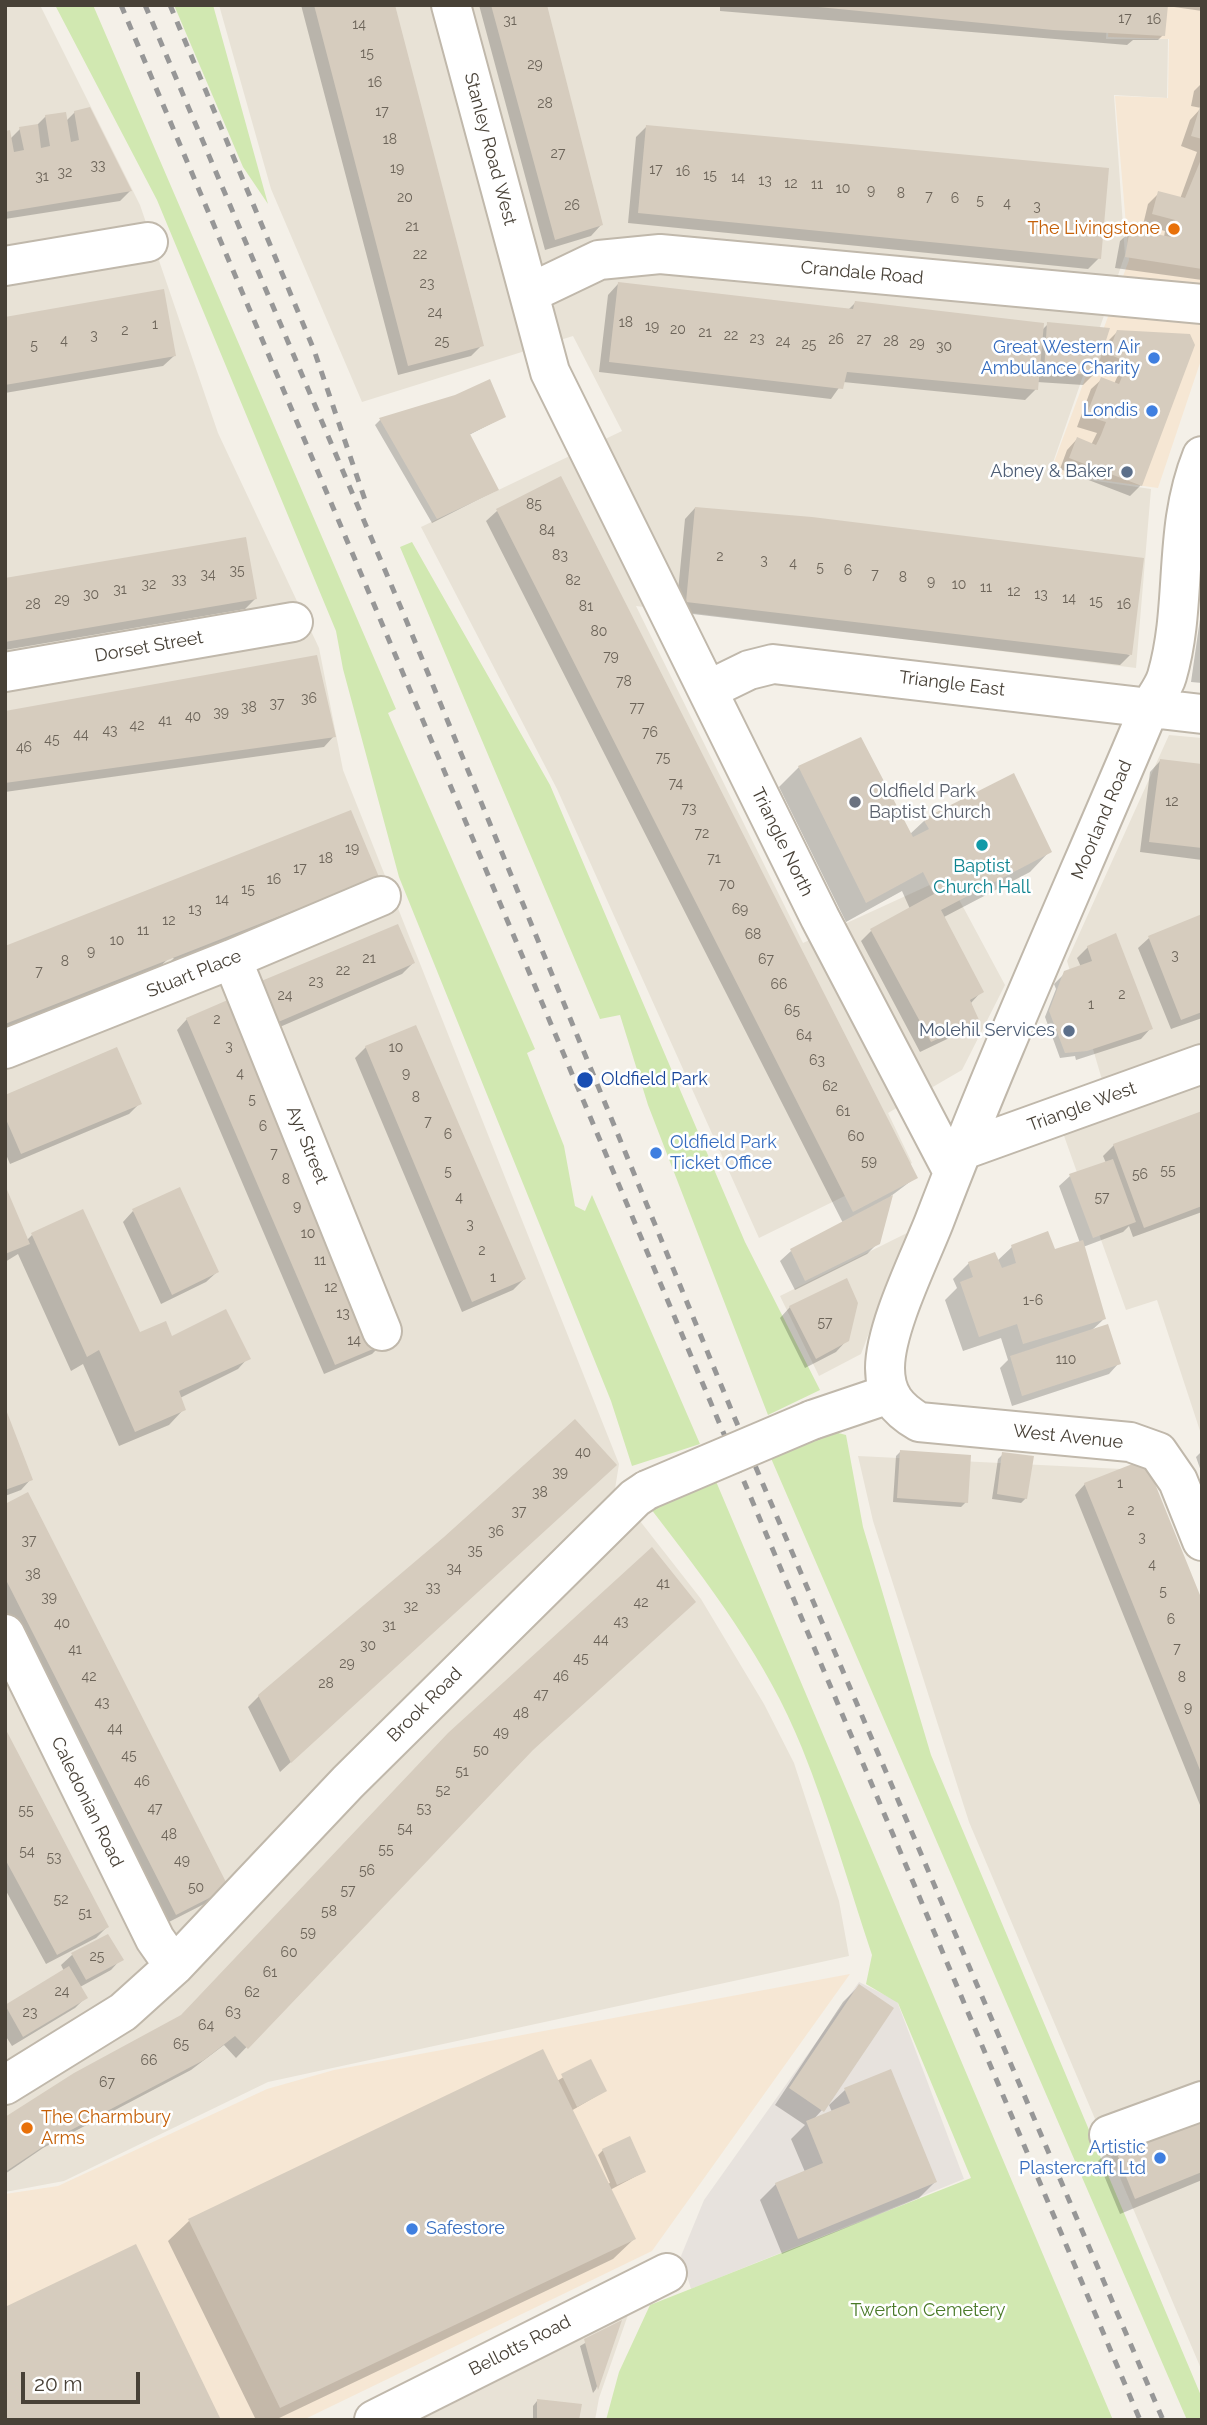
<!DOCTYPE html>
<html>
<head>
<meta charset="utf-8">
<style>
	body { margin:0 }
	#map { position:relative; width:1207px; height:2425px; overflow:hidden; background:#f4f0e8; font-family:Raleway,sans-serif }
	canvas { display:block }
	.frame { position:absolute; inset:0; border:7px solid #484137; pointer-events:none }
	.scale { position:absolute; left:21px; top:2372px; width:119px; height:32px; box-sizing:border-box; border:4px solid #484137; border-top:0; padding-left:9px; font-size:21px; line-height:24px; white-space:nowrap; color:#484137; -webkit-text-stroke:5px #fff; paint-order:stroke }
</style>
</head>
<body>
<div id="map">
<canvas width="1207" height="2425"></canvas>
<div class="frame"></div>
<div class="scale">20 m</div>
</div>
<script>
const context = document.querySelector('canvas').getContext('2d');
context.lineJoin = 'round';
function fillPath(path, color) { context.fillStyle = color; context.fill(path, 'evenodd'); }
function trace(path, color, width, dash) { context.strokeStyle = color; context.lineWidth = width; context.lineCap = dash ? 'butt' : 'round'; context.setLineDash(dash || []); context.stroke(path); }
function write(font, color, halo, rows, align = 'center') {
  context.font = font + ' Raleway,sans-serif'; context.lineWidth = 5; context.setLineDash([]); context.textBaseline = 'middle'; context.strokeStyle = halo; context.fillStyle = color; for (const [text, x, y, turn = 0] of rows) {
    context.save(); context.translate(x, y); context.rotate((+turn || 0) * Math.PI / 180); context.textAlign = isNaN(turn) ? turn : align; if (halo) context.strokeText(text, 0, 0); context.fillText(text, 0, 0); context.restore();
  }
}
fillPath(new Path2D(`
	M5 5H40L140 205 218 433 319 648 343 770 619 1464 615 1489 701 1599 764 1704 794 1763 839 1901 849 1956 268 2082 64 2181 5 2192Z
	M219 5H1108L1106 39H1168L1167 98 1114 95 1125 255 1049 474 1151 489 1136 668 636 606 803 943 947 877 1005 985 962 1070 888 1113 912 1163 759 1238 557 789 421 527 622 431 573 336 362 402 271 189Z
	M1169 735 1202 738V1437L1157 1300 1126 1310 1063 1133 1113 1117 1067 961Z
	M907 1233 861 1354 819 1376 780 1296Z
	M858 1456 1142 1470 1202 1614V2371L969 1822 873 1521Z
	M629 2312 599 2398 595 2420H418Z`), '#e8e2d6');
fillPath(new Path2D(`
	M1110 5H1202V357L1158 488 1050 473 1129 260 1115 96 1168 98 1169 39 1108 37Z
	M850 1974 652 2251 303 2420H5V2194L58 2186 267 2089 334 2070Z`), '#f6e7d4');
fillPath(new Path2D(`
	M859 1982 897 2001 964 2179 691 2289 681 2256 704 2200Z`), '#e7e2dd');
fillPath(new Path2D(`
	M55 5H93L396 709 388 713 535 1049 527 1053 564 1146 575 1206 585 1211 592 1195 700 1444 632 1466 611 1401 399 877 343 669 336 631 157 200Z
	M174 5H213L268 204 243 167Z
	M412 542 550 785 745 1242 820 1390 768 1415 648 1105 620 1015 600 1019 400 547Z
	M823 1429 846 1435 863 1527 931 1755 1202 2398V2420H1187L767 1449Z
	M715 1479 1113 2420H606L619 2372 650 2305 971 2178 898 2003 866 1984 872 1955C849 1886 829 1815 802 1748 767 1660 708 1583 651 1509Z`), '#d1e8b1');
fillPath(new Path2D(`
	M301 5H393L482 345 471 356 398 375Z
	M479 5H544L601 225 591 236 545 250Z
	M720 5H1166L1163 35 1158 40H1133L1127 45 720 11Z
	M1175 5H1202V11L1174 7Z
	M1202 83V280L1115 268 1120 241 1131 231 1164 237 1165 231 1143 225 1148 204 1159 193 1180 199 1197 152 1181 146 1190 120 1201 108 1191 106 1194 91Z
	M75 112 130 191 120 201 5 219V133L10 139 20 129 35 127 46 116 66 121Z
	M647 126 1099 258 1088 269 628 223 636 137Z
	M618 284 848 310 855 303 1042 330 1048 324 1102 347 1117 332 1189 336 1141 485 1130 496 1060 469 1067 450 1077 439 1091 445 1097 433 1077 427 1091 389 1102 379 1114 384 1119 373 1097 364 1094 374 1083 385 1037 382 1036 389 1025 400 843 382 831 399 599 372 608 295Z
	M5 318 174 356 163 366 5 393Z
	M456 396 504 417 469 435 497 490 432 523 375 425 380 420Z
	M560 479 915 1178 891 1196 878 1243 867 1254 795 1290 780 1261 791 1251 843 1223 486 521 497 511Z
	M695 508 1130 655 1120 665 676 612 685 519Z
	M5 580 255 599 245 609 5 650Z
	M1202 605V683L1191 682Z
	M5 712 334 736 324 747 5 792Z
	M1160 761 1202 766V860L1140 852 1150 772Z
	M799 767 909 835 924 821 1013 776 1050 851 1030 872 944 917 981 992 971 1003 977 1020 966 1030 920 1052 861 941 872 930 910 909 902 891 846 922 779 787Z
	M377 877 160 972 174 958H169L153 973 5 1033V948Z
	M1202 915V1018L1171 1029 1138 948 1149 938Z
	M1088 947 1151 1028 1141 1039 1076 1060 1075 1056 1060 1058 1045 1017 1056 989 1054 984 1065 973 1081 967 1077 958Z
	M413 963 402 974 266 1033 250 995Z
	M187 1019 383 1343 372 1354 324 1374 177 1030Z
	M366 1047 524 1279 513 1290 462 1312 355 1058Z
	M5 1096 140 1103 129 1114 10 1164 5 1152Z
	M1202 1113V1212L1133 1237 1129 1226 1123 1232 1083 1247 1104 1319 1091 1331 1119 1363 1109 1374 1012 1406 1000 1368 1008 1360 1001 1338 963 1351 945 1300 957 1288 953 1279 969 1263 997 1261 1012 1247 1054 1252 1080 1243 1059 1186 1070 1176 1106 1163 1103 1156 1114 1145Z
	M5 1189 26 1241 32 1235 139 1334 172 1338 248 1358 238 1369 180 1398 184 1409 169 1425 119 1446 83 1364 71 1371 18 1254 5 1262Z
	M133 1211 217 1272 206 1282 161 1304 123 1222Z
	M790 1307 847 1340 836 1352 805 1368 780 1318Z
	M5 1412 31 1479 21 1490 5 1496Z
	M901 1451 966 1502 961 1507 893 1502 896 1456Z
	M1202 1451V1474L1196 1457Z
	M1003 1454 1026 1498 1021 1503 992 1499 998 1459Z
	M604 1475 280 1772 248 1707 259 1696Z
	M1085 1484 1202 1605V1810L1075 1495Z
	M5 1506 216 1898 165 1924 5 1609Z
	M5 1733 107 1927 96 1938 46 1964 5 1889Z
	M524 1757 236 2058 224 2045 191 2070 43 2148 5 2174V2120L181 2018Z
	M108 1936 121 1959 111 1970 80 1987 86 1997 75 2008 12 2046 5 2035 6 2007 64 1971 61 1965 72 1955Z
	M859 1986 822 2110 813 2120 832 2112 829 2105 845 2090 935 2182 919 2198 782 2254 760 2200 776 2184 805 2172 791 2139 805 2125 775 2105 843 2002Z
	M542 2051 557 2081 590 2061 605 2091 571 2111 607 2184 610 2183 598 2155 603 2150 644 2172 610 2190 634 2239 613 2259 275 2420H256L168 2241 189 2221Z
	M1202 2109V2180L1120 2214 1098 2161 1114 2146Z
	M619 2323 596 2389 593 2393 580 2346Z
	M537 2401 577 2420H533V2406Z`), '#0003');
fillPath(new Path2D(`
	M314 5H395L484 346 408 366Z
	M491 5H547L603 225 555 240Z
	M798 5H1168L1165 36 1053 30Z
	M1201 103H1202V139L1191 136Z
	M90 107 132 191 5 212V131L10 130 14 152 24 150 19 127 38 124 41 148 50 146 45 115 66 112 71 142 79 140 74 111Z
	M646 125 1109 168 1101 259 638 213Z
	M1202 157V269L1125 257 1130 229 1171 237 1175 220 1152 214 1158 191 1185 198Z
	M618 282 826 306 853 309 855 301 1044 323 1038 390 847 372 843 389 609 362Z
	M164 289 176 356 5 385V317Z
	M1047 322 1110 328 1095 375 1044 372Z
	M1117 330 1190 334 1195 345 1142 486 1069 458 1077 437 1096 445 1101 435 1106 422 1086 416 1101 377 1119 384 1128 362 1108 354Z
	M490 379 506 417 470 434 499 490 437 519 379 418 455 395Z
	M561 476 918 1178 853 1212 496 509Z
	M695 507 812 517 1144 558 1132 655 686 602Z
	M246 537 257 599 5 642V578Z
	M317 655 336 737 5 783V711Z
	M861 737 913 837 929 829 923 819 1014 773 1052 852 941 910 984 992 970 1000 979 1020 931 1042 870 929 934 894 923 872 866 903 798 766Z
	M1160 759 1202 764V848L1149 842Z
	M351 810 379 877 5 1024V946Z
	M1202 914V1012L1181 1020 1148 936Z
	M398 924 415 963 276 1023 259 982Z
	M1116 933 1153 1029 1087 1051 1065 1053 1049 1011 1064 971 1092 961 1087 946Z
	M237 996 385 1344 335 1365 186 1018Z
	M416 1025 526 1279 472 1302 365 1046Z
	M117 1047 142 1104 21 1154 5 1117V1095Z
	M1202 1111V1206L1144 1228 1113 1144Z
	M1113 1159 1136 1222 1093 1238 1069 1174Z
	M5 1185 30 1244 5 1254Z
	M180 1187 219 1272 172 1295 132 1209Z
	M893 1195 880 1244 805 1281 790 1249Z
	M83 1209 140 1332 166 1321 172 1336 226 1309 251 1359 179 1391 186 1410 135 1432 99 1350 87 1357 31 1233Z
	M1048 1231 1055 1249 1083 1240 1106 1319 1023 1344 1017 1324 979 1337 960 1282 973 1277 968 1262 995 1252 1002 1268 1016 1263 1011 1245Z
	M847 1278 858 1303 849 1341 816 1359 789 1306Z
	M1108 1324 1121 1364 1022 1396 1010 1356Z
	M5 1407 33 1480 5 1490Z
	M575 1419 617 1465 291 1763 258 1695 444 1537Z
	M900 1450 971 1455 968 1503 897 1498Z
	M1002 1452 1034 1456 1027 1499 997 1494Z
	M1145 1459 1202 1600V1775L1084 1483Z
	M28 1492 229 1888 176 1915 5 1578V1504Z
	M652 1547 696 1602 533 1750 248 2049 235 2036 204 2060 56 2138 5 2172V2117L74 2073 181 2015 448 1733Z
	M5 1728 109 1927 57 1955 5 1859Z
	M108 1934 124 1960 86 1980 71 1953Z
	M69 1966 88 1998 23 2037 5 2005Z
	M859 1984 894 2008 824 2112 789 2088Z
	M543 2049 636 2239 280 2408 188 2219Z
	M591 2059 607 2091 577 2107 561 2074Z
	M891 2069 937 2182 798 2239 775 2183 823 2163 806 2121 850 2103 844 2088Z
	M1202 2108V2172L1135 2199 1113 2144Z
	M630 2136 646 2172 617 2185 602 2149Z
	M136 2244 221 2420H5V2307Z
	M622 2320 598 2390 584 2339Z
	M537 2399 582 2404 579 2420H537Z`), '#d6ccbe');
const minor = new Path2D(`
	M451 5 550 372 820 918 953 1172
	M5 266 148 242
	M530 293 599 260 660 254 1202 304
	M1202 456C1172 531 1188 603 1167 676 1164 687 1155 698 1149 709 1077 880 1000 1049 934 1222 919 1260 885 1328 885 1368 885 1395 897 1409 919 1422L1130 1442 1158 1452 1178 1481 1202 1541
	M5 672 293 622
	M708 690 749 670 773 664 1202 714
	M232 959 382 1331
	M5 1049 232 959 381 896
	M963 1150 1202 1064
	M812 1420 889 1394
	M5 1634 155 1939 174 1966
	M5 2085 123 2012 174 1966 348 1782 635 1498 647 1490
	M1109 2135 1202 2101
	M374 2420 667 2273`);
trace(minor, '#c0b8ab', 42);
trace(minor, '#fff', 38);
trace(new Path2D(`
	M121 5 1140 2420
	M145 5 404 615 733 1414 1163 2420
	M170 5 314 350 365 500`), '#979797', 5, [9, 9]);
const minorBridge = new Path2D(`
	M647 1490 812 1420`);
trace(minorBridge, '#c0b8ab', 42, []);
trace(minorBridge, '#fff', 38);
for (const [x, y, r, color] of [
	[1174,229,7,"#e8710a"],
	[1154,358,7,"#3f7fe0"],
	[1152,411,7,"#3f7fe0"],
	[1127,472,7,"#5c6f8a"],
	[855,802,7,"#6b7280"],
	[982,845,7,"#0f9aa8"],
	[1069,1031,7,"#5c6f8a"],
	[585,1080,9,"#1a4fb4"],
	[656,1153,7,"#3f7fe0"],
	[27,2128,7,"#e8710a"],
	[1160,2158,7,"#3f7fe0"],
	[412,2229,7,"#3f7fe0"]
]) { const dot = new Path2D(); dot.arc(x, y, r, 0, 2 * Math.PI); context.fillStyle = color; context.fill(dot); trace(dot, '#fff', 2.5); }
write('14px', '#6c6459', null, [
	["17",1125,19],
	["16",1154,20],
	["31",510,21],
	["14",359,25],
	["15",367,54],
	["29",535,65],
	["16",375,83],
	["28",545,104],
	["17",382,112],
	["18",390,140],
	["27",558,154],
	["33",98,166],
	["19",397,169],
	["17",656,170],
	["16",683,172],
	["32",65,173],
	["15",710,176],
	["31",42,177],
	["14",738,178],
	["13",765,181],
	["12",791,184],
	["11",817,185],
	["10",843,189],
	["9",871,191],
	["8",901,194],
	["7",929,197],
	["20",405,198],
	["6",955,199],
	["5",980,201],
	["4",1007,204],
	["26",572,206],
	["3",1037,207],
	["21",412,227],
	["22",420,255],
	["23",427,284],
	["24",435,313],
	["18",626,323],
	["1",155,325],
	["19",652,327],
	["20",678,330],
	["2",125,331],
	["21",705,333],
	["3",94,336],
	["22",731,336],
	["23",757,339],
	["26",836,340],
	["27",864,340],
	["4",64,341],
	["25",442,342],
	["24",783,342],
	["28",891,342],
	["29",917,344],
	["25",809,345],
	["5",34,346],
	["30",944,347],
	["85",534,505],
	["84",547,531],
	["83",560,556],
	["2",720,557],
	["3",764,561],
	["4",793,564],
	["5",820,568],
	["35",237,571],
	["6",848,571],
	["34",208,575],
	["7",875,575],
	["8",903,578],
	["33",179,580],
	["82",573,581],
	["9",931,582],
	["32",149,585],
	["10",959,585],
	["11",986,588],
	["31",120,590],
	["12",1014,592],
	["30",91,595],
	["13",1041,595],
	["14",1069,599],
	["29",62,600],
	["15",1096,602],
	["28",33,605],
	["16",1124,605],
	["81",586,607],
	["80",599,632],
	["79",611,657],
	["78",624,682],
	["36",309,699],
	["37",277,704],
	["38",249,708],
	["77",637,708],
	["39",221,713],
	["40",193,717],
	["41",165,721],
	["42",137,726],
	["43",110,731],
	["76",650,733],
	["44",81,735],
	["45",52,740],
	["46",24,748],
	["75",663,758],
	["74",676,784],
	["12",1172,802],
	["73",689,809],
	["72",702,834],
	["19",352,849],
	["18",326,859],
	["71",714,859],
	["17",300,869],
	["16",274,880],
	["70",727,885],
	["15",248,890],
	["14",222,900],
	["13",195,910],
	["69",740,910],
	["12",169,921],
	["11",143,931],
	["68",753,935],
	["10",117,941],
	["9",91,952],
	["3",1175,956],
	["21",369,959],
	["67",766,960],
	["8",65,962],
	["22",343,971],
	["7",39,972],
	["23",316,982],
	["66",779,985],
	["2",1122,995],
	["24",285,996],
	["1",1091,1005],
	["65",792,1011],
	["2",217,1020],
	["64",804,1036],
	["3",229,1047],
	["10",396,1048],
	["63",817,1061],
	["4",240,1074],
	["9",406,1074],
	["62",830,1087],
	["8",416,1098],
	["5",252,1100],
	["61",843,1112],
	["7",428,1122],
	["6",263,1127],
	["6",448,1135],
	["60",856,1137],
	["7",274,1154],
	["59",869,1162],
	["55",1168,1171],
	["5",448,1172],
	["56",1140,1175],
	["8",286,1180],
	["4",459,1198],
	["57",1102,1198],
	["9",297,1207],
	["3",470,1225],
	["10",308,1234],
	["2",482,1251],
	["11",320,1261],
	["1",493,1278],
	["12",331,1288],
	["1-6",1033,1301],
	["13",343,1314],
	["57",825,1323],
	["14",354,1341],
	["110",1066,1360],
	["40",583,1453],
	["39",560,1473],
	["1",1120,1484],
	["38",540,1493],
	["2",1131,1511],
	["37",519,1512],
	["36",496,1532],
	["3",1142,1538],
	["37",29,1541],
	["35",475,1551],
	["4",1152,1565],
	["34",454,1569],
	["38",33,1575],
	["41",663,1584],
	["33",433,1588],
	["5",1163,1592],
	["39",49,1598],
	["42",641,1603],
	["32",411,1607],
	["6",1171,1620],
	["43",621,1622],
	["40",62,1624],
	["31",389,1626],
	["44",601,1640],
	["30",368,1646],
	["7",1177,1649],
	["41",75,1650],
	["45",581,1659],
	["29",347,1664],
	["42",89,1677],
	["46",561,1677],
	["8",1182,1678],
	["28",326,1684],
	["47",541,1695],
	["43",102,1703],
	["9",1188,1708],
	["48",521,1714],
	["44",115,1729],
	["49",501,1733],
	["50",481,1751],
	["45",129,1756],
	["51",462,1772],
	["46",142,1782],
	["52",443,1791],
	["47",155,1809],
	["53",424,1809],
	["55",26,1811],
	["54",405,1829],
	["48",169,1835],
	["55",386,1850],
	["54",27,1852],
	["53",54,1858],
	["49",182,1861],
	["56",367,1871],
	["50",196,1888],
	["57",348,1891],
	["52",61,1900],
	["58",329,1912],
	["51",85,1914],
	["59",308,1933],
	["60",289,1953],
	["25",97,1957],
	["61",270,1973],
	["24",62,1992],
	["62",252,1993],
	["23",30,2013],
	["63",233,2013],
	["64",206,2026],
	["65",181,2045],
	["66",149,2061],
	["67",107,2083]
]);
write('18px', '#484137', '#fff', [
	["Stanley Road West",490,149,75],
	["Crandale Road",862,273,5],
	["Dorset Street",149,647,-10],
	["Triangle East",952,684,7],
	["Moorland Road",1102,820,-67],
	["Triangle North",782,842,64],
	["Stuart Place",194,974,-22],
	["Triangle West",1082,1107,-20],
	["Ayr Street",307,1145,68],
	["West Avenue",1068,1437,6],
	["Brook Road",425,1705,-45],
	["Caledonian Road",87,1802,64],
	["Bellotts Road",520,2346,-27]
]);
write('18px', '#c56008', '#fff', [
	["The Livingstone",1160,229],
	["The Charmbury",41,2118,"left"],
	["Arms",41,2139,"left"]
], 'right');
write('18px', '#366cbe', '#fff', [
	["Great Western Air",1140,348],
	["Ambulance Charity",1140,369],
	["Londis",1138,411],
	["Oldfield Park",670,1143,"left"],
	["Ticket Office",670,1164,"left"],
	["Artistic",1146,2148],
	["Plastercraft Ltd",1146,2169],
	["Safestore",426,2229,"left"]
], 'right');
write('18px', '#4e5e75', '#fff', [
	["Abney & Baker",1113,472],
	["Molehil Services",1055,1031]
], 'right');
write('18px', '#5b616d', '#fff', [
	["Oldfield Park",869,792],
	["Baptist Church",869,813]
], 'left');
write('18px', '#0d838f', '#fff', [
	["Baptist",982,867],
	["Church Hall",982,888]
]);
write('18px', '#164399', '#fff', [
	["Oldfield Park",601,1080]
], 'left');
write('18px', '#4a7a29', '#fff', [
	["Twerton Cemetery",928,2311]
]);
</script>
</body>
</html>
